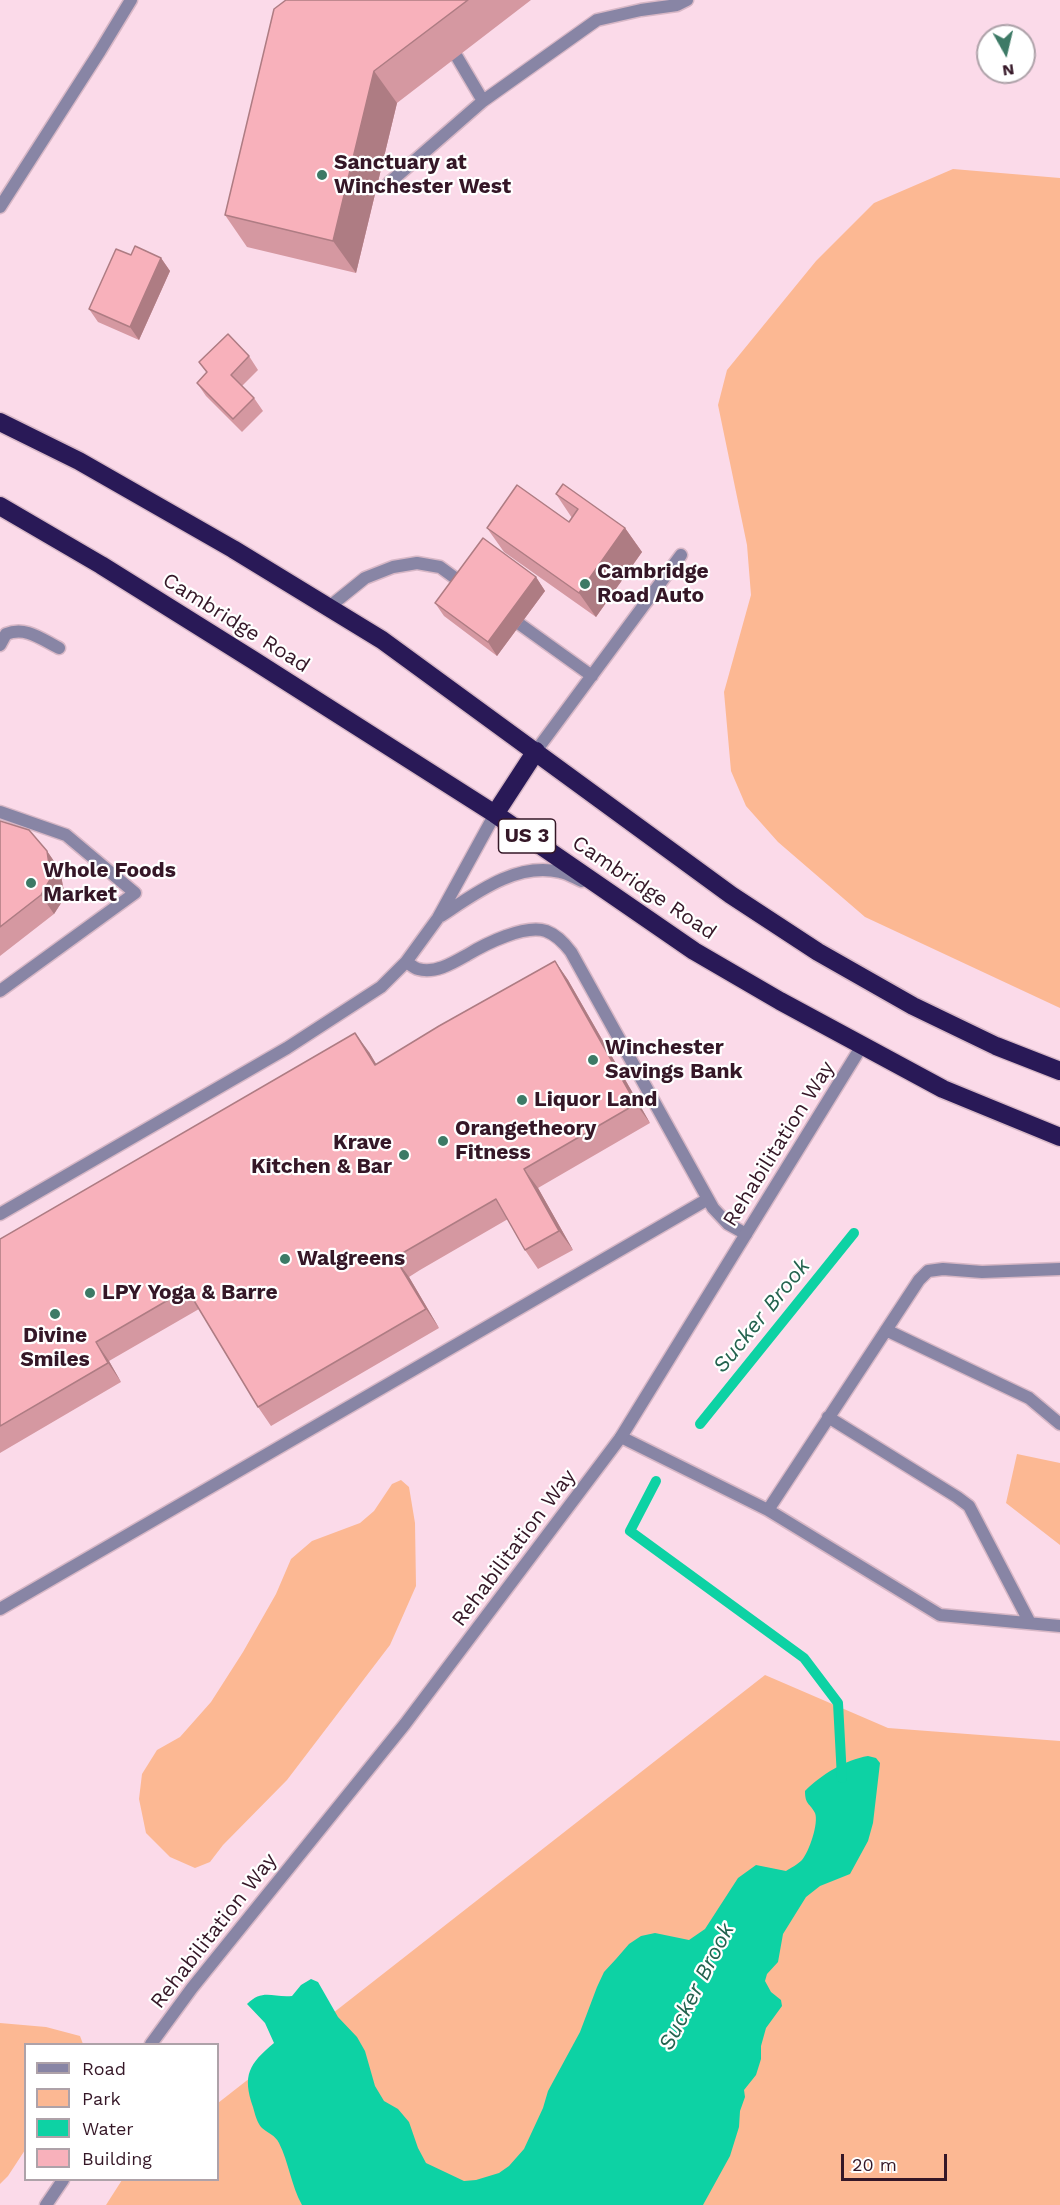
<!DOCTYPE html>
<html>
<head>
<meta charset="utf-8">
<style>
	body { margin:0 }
	#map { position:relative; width:1060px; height:2205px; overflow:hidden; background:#fbdae9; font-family:"Work Sans",sans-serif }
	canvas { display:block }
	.legend { position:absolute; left:24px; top:2043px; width:195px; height:138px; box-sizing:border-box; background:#fff; border:2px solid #aea2a9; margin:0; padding:8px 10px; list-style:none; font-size:18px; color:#351727 }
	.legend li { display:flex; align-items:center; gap:12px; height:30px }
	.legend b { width:30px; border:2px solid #aea2a9 }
	.north { position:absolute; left:976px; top:24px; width:60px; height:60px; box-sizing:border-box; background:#fff; border:2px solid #aea2a9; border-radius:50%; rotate:172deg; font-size:16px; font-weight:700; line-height:24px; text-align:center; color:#351727 }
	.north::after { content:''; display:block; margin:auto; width:21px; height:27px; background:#3d7a66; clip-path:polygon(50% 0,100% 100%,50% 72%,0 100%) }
	.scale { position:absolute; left:841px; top:2154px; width:106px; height:27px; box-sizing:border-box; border:3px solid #351727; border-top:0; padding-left:8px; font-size:18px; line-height:21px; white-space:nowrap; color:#351727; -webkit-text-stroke:4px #fff; paint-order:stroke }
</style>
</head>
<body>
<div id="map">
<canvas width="1060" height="2205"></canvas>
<ul class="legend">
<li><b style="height:8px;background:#8885a5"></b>Road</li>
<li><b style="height:16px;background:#fcb893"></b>Park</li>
<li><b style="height:16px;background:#0dd2a4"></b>Water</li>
<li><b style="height:16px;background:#f8b1bb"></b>Building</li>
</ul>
<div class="north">N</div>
<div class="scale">20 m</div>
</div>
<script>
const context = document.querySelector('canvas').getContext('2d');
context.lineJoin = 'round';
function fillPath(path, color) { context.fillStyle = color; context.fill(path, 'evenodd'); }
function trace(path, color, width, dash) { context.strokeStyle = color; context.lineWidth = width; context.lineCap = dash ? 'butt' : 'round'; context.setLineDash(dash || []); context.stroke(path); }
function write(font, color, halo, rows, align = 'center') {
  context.font = font + ' "Work Sans",sans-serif'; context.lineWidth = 4.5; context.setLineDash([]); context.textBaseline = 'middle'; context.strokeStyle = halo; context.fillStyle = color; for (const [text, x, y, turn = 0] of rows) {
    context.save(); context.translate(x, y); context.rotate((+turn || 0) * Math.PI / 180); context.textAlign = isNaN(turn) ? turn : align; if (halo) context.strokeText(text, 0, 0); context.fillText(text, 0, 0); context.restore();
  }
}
fillPath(new Path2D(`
	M953 169 1060 178V1008L865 917 778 842 746 806 731 771 724 692 751 595 747 545 718 405 727 370 816 261 874 203Z
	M1017 1454 1060 1463V1545L1006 1503Z
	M401 1480 409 1487 415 1523 416 1586 390 1645 287 1780 223 1845 210 1862 195 1868 170 1857 146 1833 139 1799 142 1774 157 1750 180 1737 211 1702 243 1652 276 1594 291 1559 312 1541 360 1523 374 1511 392 1484Z
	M765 1675 888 1728 1060 1741V2205H106L122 2180H218V2103Z
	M0 2023 46 2027 80 2036 83 2044H26L25 2150 8 2176 0 2184Z`), '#fcb893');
fillPath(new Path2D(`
	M868 1756 876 1758 880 1763 873 1823 868 1841 850 1874 820 1886 806 1897 783 1934 778 1962 767 1974 765 1981 771 1992 781 2000 782 2006 766 2028 761 2046V2059L756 2075 744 2090 745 2097 740 2111 739 2127 730 2156 703 2205H302C291 2185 289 2163 279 2143 275 2135 269 2134 262 2128 257 2123 255 2114 253 2107 242 2075 249 2064 274 2043L265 2023 247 2004C263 1988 273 1998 292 1996L301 1985 311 1979 318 1982 338 2017 357 2037 365 2051 375 2086 384 2101 398 2109 409 2122 418 2148 426 2163 464 2181 476 2180 499 2173 509 2166 524 2149 543 2108 548 2091 580 2032 597 1987 604 1972 616 1959 629 1944 641 1936 655 1933 689 1940 705 1929 738 1878 756 1865 786 1871C791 1868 798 1864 802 1860 809 1852 819 1823 815 1813 810 1803 805 1805 805 1791 822 1774 845 1760 868 1756Z`), '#0dd2a4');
trace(new Path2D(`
	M700 1424 854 1233
	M656 1481 630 1531 804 1658 838 1703 842 1778`), '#0dd2a4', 10);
const lane = new Path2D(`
	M457 57 483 101
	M389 183 483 101 597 20 641 10 677 5 687 0
	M329 607 365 578 393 567 417 563 440 567 466 586
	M507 615 592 676
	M0 645 6 634C26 626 41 639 59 648
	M536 751 681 555
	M0 812 66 835 135 893 0 991
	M441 916C476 893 516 862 560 872 567 873 575 878 582 881
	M406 962C410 964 414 968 418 969 435 974 453 963 467 955 485 944 525 924 546 931 557 935 565 944 571 952L713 1208 728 1224 746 1234
	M0 1214 287 1048 381 987 406 962 438 918 495 814
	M886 1330 1029 1398 1060 1424
	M828 1417 957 1497 969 1506 1030 1623
	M621 1437 768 1510 940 1615 1060 1626
	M768 1510 919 1280 928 1271 943 1269 982 1272 1060 1269
	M0 1609 708 1199`);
const street = new Path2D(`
	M0 207 100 51 131 0
	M151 2044 192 1988 405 1724 621 1437 863 1044
	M46 2205 63 2180`);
const highway = new Path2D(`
	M0 422 79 461 233 549 382 640 731 895 818 952 913 1006 996 1046 1060 1071
	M0 506 101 565 253 660 495 814 694 951 780 1001 943 1089 1060 1137
	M495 814 536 751`);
trace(lane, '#d7b7c6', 15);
trace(street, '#d7b7c6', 15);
trace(highway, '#d7b7c6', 21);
trace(lane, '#8885a5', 12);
trace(street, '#8885a5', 12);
trace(highway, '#291957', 18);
fillPath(new Path2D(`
	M286 0H531L397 103 356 273 247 247 225 215Z
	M131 255 161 258 170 271 139 340 98 322 89 309Z
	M249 356 258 370 242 386 254 398 263 411 242 432 206 396 197 383 207 373 199 362Z
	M556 494 625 528 642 552 596 617 504 552 487 528 569 522 572 518Z
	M536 577 545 591 497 656 444 616 435 603Z
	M0 821 47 851 60 870 65 897 54 914 0 956Z
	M555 961 568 980 650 1123 538 1188 573 1250 538 1269 525 1250 508 1219 420 1270 409 1277 439 1328 271 1426 258 1407 199 1309 109 1361 121 1382 0 1453V1239L369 1052 376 1064Z`), '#d598a1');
fillPath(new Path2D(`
	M374 71 397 103 356 273 333 241Z
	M161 258 170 271 139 340 130 327Z
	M625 528 642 552 596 617 579 593Z
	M536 577 545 591 497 656 488 642Z
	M47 851 60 870 65 897 54 914 41 895Z
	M555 961 568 980 650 1123 636 1104Z
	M355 1033 369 1052 388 1084 375 1065Z
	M524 1169 538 1188 573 1250 559 1231Z
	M395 1258 409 1277 439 1328 426 1309Z
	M96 1342 109 1361 121 1382 108 1363Z`), '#ae7c83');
const building = new Path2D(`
	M286 0H468L374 71 333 241 225 215 274 9Z
	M135 246 161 258 130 327 89 309 116 249 131 255Z
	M228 334 249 356 231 375 254 398 233 419 197 383 207 372 199 362Z
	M563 484 625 528 579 593 487 528 517 485 569 522 578 509 556 494Z
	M483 538 536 577 488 642 435 603Z
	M0 821 29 830 47 851 51 878 41 895 0 927Z
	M555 961 636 1104 524 1169 559 1231 525 1250 496 1199 406 1251 395 1258 426 1309 258 1407 187 1289 96 1342 108 1363 0 1426V1239L355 1033 375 1065 439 1026Z`);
fillPath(building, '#f8b1bb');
trace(building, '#ae7c83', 1.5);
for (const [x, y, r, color] of [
	[322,175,6,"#3d7a66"],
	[585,584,6,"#3d7a66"],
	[31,883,6,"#3d7a66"],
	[593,1060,6,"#3d7a66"],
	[522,1100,6,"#3d7a66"],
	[443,1141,6,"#3d7a66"],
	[404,1155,6,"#3d7a66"],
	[285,1259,6,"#3d7a66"],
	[90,1293,6,"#3d7a66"],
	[55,1314,6,"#3d7a66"]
]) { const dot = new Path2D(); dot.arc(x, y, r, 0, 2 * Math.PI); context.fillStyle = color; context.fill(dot); trace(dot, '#fff', 2); }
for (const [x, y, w] of [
	[527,836,57]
]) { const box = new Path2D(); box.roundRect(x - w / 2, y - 17, w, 34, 4.5); context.fillStyle = '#fff'; context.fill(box); trace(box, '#351727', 1.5); }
write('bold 20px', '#351727', null, [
	["US 3",527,836]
]);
write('bold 21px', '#351727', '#fff', [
	["Sanctuary at",334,163],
	["Winchester West",334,187],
	["Cambridge",597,572],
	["Road Auto",597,596],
	["Whole Foods",43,871],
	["Market",43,895],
	["Winchester",605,1048],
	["Savings Bank",605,1072],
	["Liquor Land",534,1100],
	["Orangetheory",455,1129],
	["Fitness",455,1153],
	["Krave",392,1143,"right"],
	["Kitchen & Bar",392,1167,"right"],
	["Walgreens",297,1259],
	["LPY Yoga & Barre",102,1293],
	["Divine",55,1336,"center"],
	["Smiles",55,1360,"center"]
], 'left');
write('21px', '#351727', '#fff', [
	["Cambridge Road",236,623,32],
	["Cambridge Road",644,888,34],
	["Rehabilitation Way",779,1144,-58],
	["Rehabilitation Way",514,1548,-53],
	["Rehabilitation Way",214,1931,-52]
]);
write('italic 22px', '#24634f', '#fff', [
	["Sucker Brook",762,1316,-51],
	["Sucker Brook",697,1987,-63]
]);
</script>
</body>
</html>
